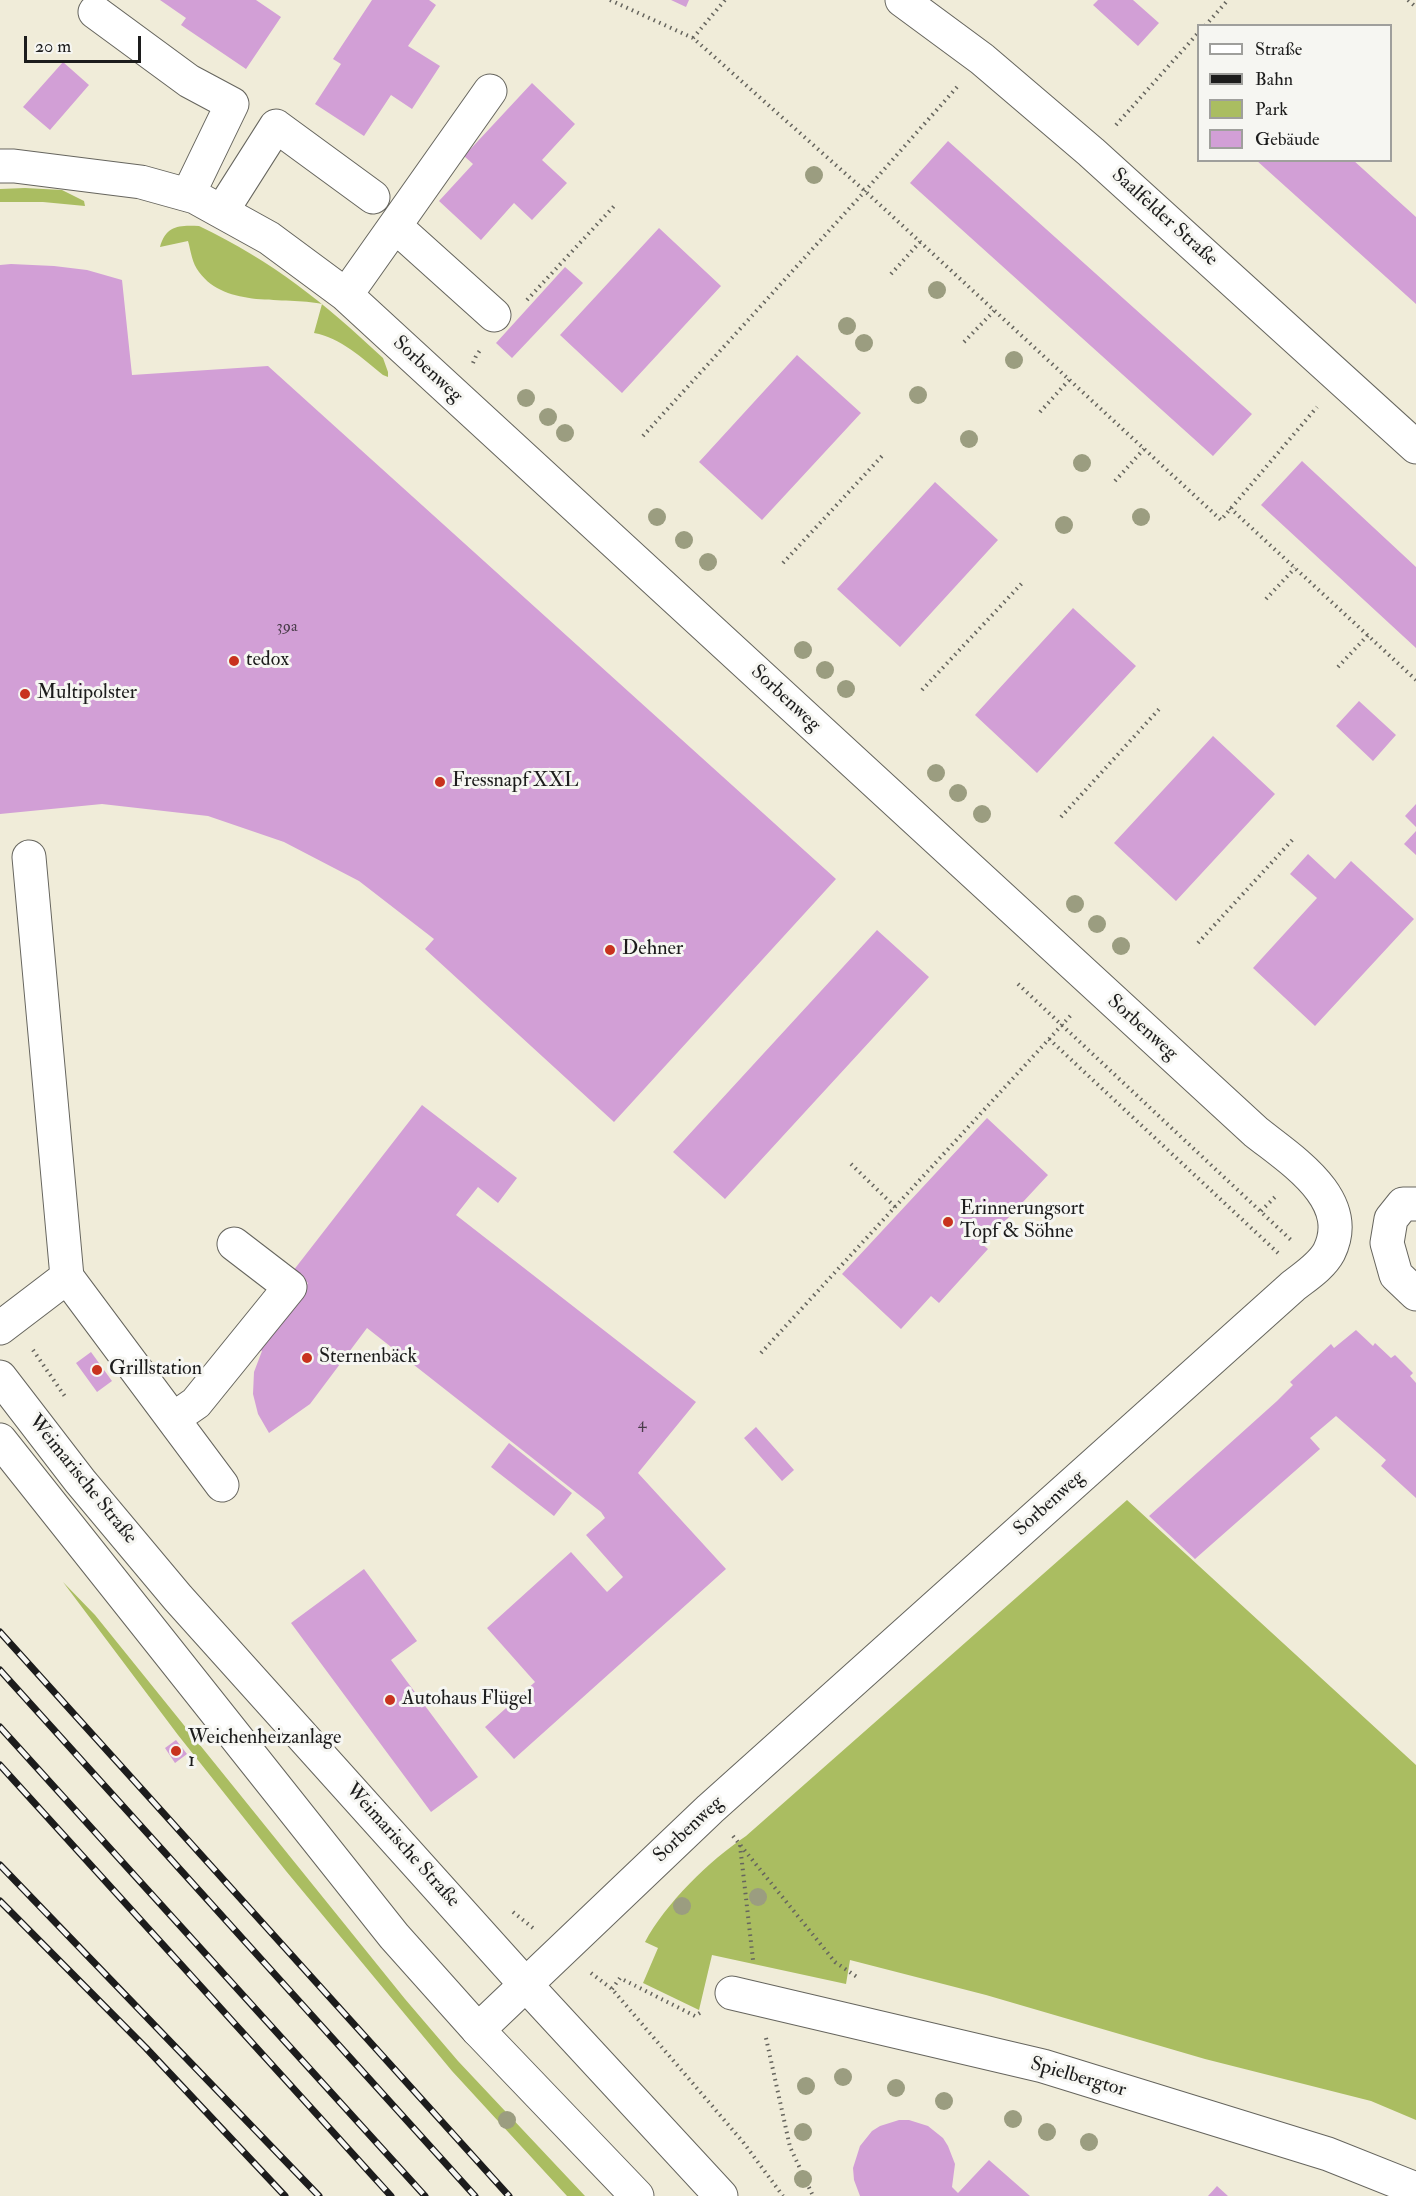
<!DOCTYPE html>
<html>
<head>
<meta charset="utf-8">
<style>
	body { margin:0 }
	#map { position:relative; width:1416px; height:2196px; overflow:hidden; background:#f0ecd9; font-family:"IM FELL Double Pica",serif }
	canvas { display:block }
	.legend { position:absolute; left:1197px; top:24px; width:195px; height:138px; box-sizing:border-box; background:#f6f6f2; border:2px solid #9f9f9c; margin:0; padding:8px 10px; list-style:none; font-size:18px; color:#1c1c1c }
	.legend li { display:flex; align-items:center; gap:12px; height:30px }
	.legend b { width:30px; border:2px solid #9f9f9c }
	.scale { position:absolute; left:24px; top:36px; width:117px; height:27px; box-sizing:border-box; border:3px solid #1c1c1c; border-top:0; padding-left:8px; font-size:18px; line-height:21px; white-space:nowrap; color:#1c1c1c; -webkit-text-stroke:4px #f6f6f2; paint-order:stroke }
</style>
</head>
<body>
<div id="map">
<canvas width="1416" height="2196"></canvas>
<ul class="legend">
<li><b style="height:8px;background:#fff"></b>Straße</li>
<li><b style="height:8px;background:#1c1c1c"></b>Bahn</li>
<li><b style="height:16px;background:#aabd61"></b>Park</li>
<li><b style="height:16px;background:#d29fd6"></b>Gebäude</li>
</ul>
<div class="scale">20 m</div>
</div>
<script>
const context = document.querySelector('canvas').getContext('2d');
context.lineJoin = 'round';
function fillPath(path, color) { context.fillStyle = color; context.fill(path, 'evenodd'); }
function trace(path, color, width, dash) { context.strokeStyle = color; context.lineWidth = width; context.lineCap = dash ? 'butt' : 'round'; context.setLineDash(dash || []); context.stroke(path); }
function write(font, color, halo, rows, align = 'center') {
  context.font = font + ' "IM FELL Double Pica",serif'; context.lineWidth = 6; context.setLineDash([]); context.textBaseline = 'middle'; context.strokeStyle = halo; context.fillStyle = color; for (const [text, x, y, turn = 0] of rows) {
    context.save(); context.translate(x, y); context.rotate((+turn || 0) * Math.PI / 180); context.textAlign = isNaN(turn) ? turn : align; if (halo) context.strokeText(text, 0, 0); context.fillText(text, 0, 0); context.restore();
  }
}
fillPath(new Path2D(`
	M25 188 62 190 84 201 85 206 43 202H0V189Z
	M199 226C274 262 323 302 383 358L388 372V377L383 375C362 358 341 338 314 333L322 304C284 296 226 309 199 272 192 263 191 252 188 241L160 247C166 225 180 225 199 226Z
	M1127 1500 1416 1765V2120L1371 2101 1205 2059 986 1995 850 1960 846 1984 712 1955 699 2010 643 1983 658 1948 645 1942C665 1904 710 1860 746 1836Z
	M63 1582 95 1615 405 1999 458 2061 585 2196H567L452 2071 286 1871 178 1735Z`), '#aabd61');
fillPath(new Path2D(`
	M160 0H256L281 17 246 69 181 25 186 18Z
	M372 0H429L436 5 408 46 440 66 412 109 391 95 364 136 315 104 341 64 333 59Z
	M671 0H689L686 7Z
	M1098 0H1133L1159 23 1138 46 1093 5Z
	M63 62 89 85 50 130 23 107Z
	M532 83 575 124 542 160 567 183 532 220 514 203 481 240 439 201 473 164 464 156Z
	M948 141 1252 414 1213 456 910 183Z
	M1256 160H1353L1416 217V304Z
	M659 228 721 286 622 393 560 335Z
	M11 264 54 266 87 270 122 280 132 375 268 366 836 879 614 1122 425 949 434 939 359 881 284 842 208 816 102 804 0 814V265Z
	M565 267 583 283 512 358 496 343Z
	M797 355 861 413 762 520 699 462Z
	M1302 461 1416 567V648L1261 505Z
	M935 482 998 540 900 647 837 589Z
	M1073 608 1136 666 1037 773 975 715Z
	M1359 701 1396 735 1373 761 1336 726Z
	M1213 736 1275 794 1176 901 1114 843Z
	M1416 804V827L1405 816Z
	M1416 831V855L1404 844Z
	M1308 854 1335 879 1351 861 1414 919 1315 1026 1253 968 1317 898 1290 874Z
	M877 930 929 977 725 1199 673 1152Z
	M422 1105 517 1178 498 1203 478 1187 456 1215 696 1402 638 1473 726 1569 514 1759 485 1727 535 1682 487 1628 571 1552 607 1592 623 1577 586 1535 605 1518 601 1512 367 1328 310 1404 269 1433 258 1414 253 1394 254 1372 262 1351 258 1348 308 1283 293 1271Z
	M987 1118 1048 1175 983 1245 988 1249 939 1303 931 1296 901 1329 842 1274Z
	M1356 1330 1373 1346 1375 1343 1391 1358 1395 1355 1413 1373 1410 1376 1416 1383V1498L1381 1466 1386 1460 1336 1416 1310 1438 1320 1449 1195 1559 1149 1516 1277 1401 1293 1385 1290 1382 1331 1344 1334 1348Z
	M91 1352 112 1381 97 1392 76 1363Z
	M756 1427 794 1470 782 1481 744 1438Z
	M509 1443 572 1493 554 1516 491 1467Z
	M364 1569 417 1641 391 1660 478 1777 431 1812 291 1623Z
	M176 1740 187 1754 175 1763 165 1748Z
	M899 2120H909L928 2126 943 2138 948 2146 955 2164 952 2187 958 2193 989 2160 1030 2196H860L854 2180 853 2168 860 2146 872 2131 880 2126Z
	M1217 2186 1228 2196H1208Z`), '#d29fd6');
const minor = new Path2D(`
	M902 0 982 59 1091 152 1416 447
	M95 12 189 81 232 104 188 195
	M0 166H14L141 182 195 197 269 238 346 295 1256 1132C1291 1160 1355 1199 1329 1252 1321 1267 1304 1277 1292 1287L710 1809 478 2030
	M222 211 276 126 373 197
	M395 226 494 315
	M346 295 490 91
	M29 857 67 1277 222 1485
	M1416 1204H1403L1391 1219 1387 1243 1396 1275 1416 1294
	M0 1328 67 1277
	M173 1419 196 1403 290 1287 234 1244
	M732 1993 1043 2066 1328 2154 1416 2189`);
const major = new Path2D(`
	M0 1377 80 1481 178 1598 526 1985 721 2196
	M0 1440 394 1936 478 2030 637 2196`);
trace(minor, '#66655e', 35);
trace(major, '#66655e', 35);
trace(new Path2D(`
	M610 0 693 38 865 191 1221 520 1317 407
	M1408 0 1416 7
	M1205 26 1228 0
	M693 38 725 0
	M1116 125 1198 33
	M891 274 920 242
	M527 300 616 204
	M964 342 994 311
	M473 363 476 356 481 349
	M1040 412 1069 380
	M643 436 865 191 957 87
	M1115 481 1144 449
	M1230 508 1416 680
	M783 563 882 456
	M1266 599 1295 568
	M1338 667 1368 635
	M922 690 1024 581
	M1061 817 1161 707
	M1198 943 1295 837
	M1018 984 1291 1240
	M1049 1039 1278 1253
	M851 1164 895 1207
	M1261 1211 1277 1195
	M33 1350 66 1398
	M761 1353 1072 1014
	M733 1836 835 1962 857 1977
	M740 1845 753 1960
	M513 1912 533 1928
	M591 1973 612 1989 743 2142 783 2196
	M612 1989 620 1978 695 2016 703 2011
	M766 2038 790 2147 813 2196`), '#66655e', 4, [1.5, 4.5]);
trace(minor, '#fff', 33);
trace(major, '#fff', 33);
const rail = new Path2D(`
	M0 1632 509 2196
	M0 1670 475 2196
	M0 1727 425 2196
	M0 1765 391 2196
	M0 1865 319 2196
	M0 1901 146 2048 285 2196`);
trace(rail, '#1c1c1c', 7);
trace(rail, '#f6f6f2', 4.5, [14]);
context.fillStyle = '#9b9d80';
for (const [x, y] of [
	[814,175],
	[937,290],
	[847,326],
	[864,343],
	[1014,360],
	[918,395],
	[526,398],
	[548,417],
	[565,433],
	[969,439],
	[1082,463],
	[657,517],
	[1141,517],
	[1064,525],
	[684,540],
	[708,562],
	[803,650],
	[825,670],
	[846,689],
	[936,773],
	[958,793],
	[982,814],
	[1075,904],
	[1097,924],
	[1121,946],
	[758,1897],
	[682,1906],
	[843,2077],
	[806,2086],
	[896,2088],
	[944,2101],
	[1013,2119],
	[507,2120],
	[803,2132],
	[1047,2132],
	[1089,2142],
	[803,2179]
]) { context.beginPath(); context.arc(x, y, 9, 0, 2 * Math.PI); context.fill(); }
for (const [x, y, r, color] of [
	[234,661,6,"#c8321e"],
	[25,694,6,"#c8321e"],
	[440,782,6,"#c8321e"],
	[610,950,6,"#c8321e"],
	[948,1222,6,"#c8321e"],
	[307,1358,6,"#c8321e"],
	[97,1370,6,"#c8321e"],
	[390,1700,6,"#c8321e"],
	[176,1751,6,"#c8321e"]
]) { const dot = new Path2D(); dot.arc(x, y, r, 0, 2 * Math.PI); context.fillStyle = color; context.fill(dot); trace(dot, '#f6f6f2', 2); }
write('16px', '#4a3d4a', null, [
	["39a",287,628],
	["4",642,1425]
]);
write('20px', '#1c1c1c', '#f6f6f2', [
	["Saalfelder Straße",1164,218,42],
	["Sorbenweg",427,370,43],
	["Sorbenweg",785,699,43],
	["Sorbenweg",1142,1028,42],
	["Weimarische Straße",82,1480,51],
	["Sorbenweg",1050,1504,-42],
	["Sorbenweg",689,1830,-43],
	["Weimarische Straße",402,1846,48],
	["Spielbergtor",1078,2078,16]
]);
write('20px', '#1c1c1c', '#f6f6f2', [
	["tedox",246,661],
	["Multipolster",37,694],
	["Fressnapf XXL",452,782],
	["Dehner",622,950],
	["Erinnerungsort",960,1210],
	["Topf & Söhne",960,1233],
	["Sternenbäck",319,1358],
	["Grillstation",109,1370],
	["Autohaus Flügel",402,1700],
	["Weichenheizanlage",188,1739],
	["1",188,1762]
], 'left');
</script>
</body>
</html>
